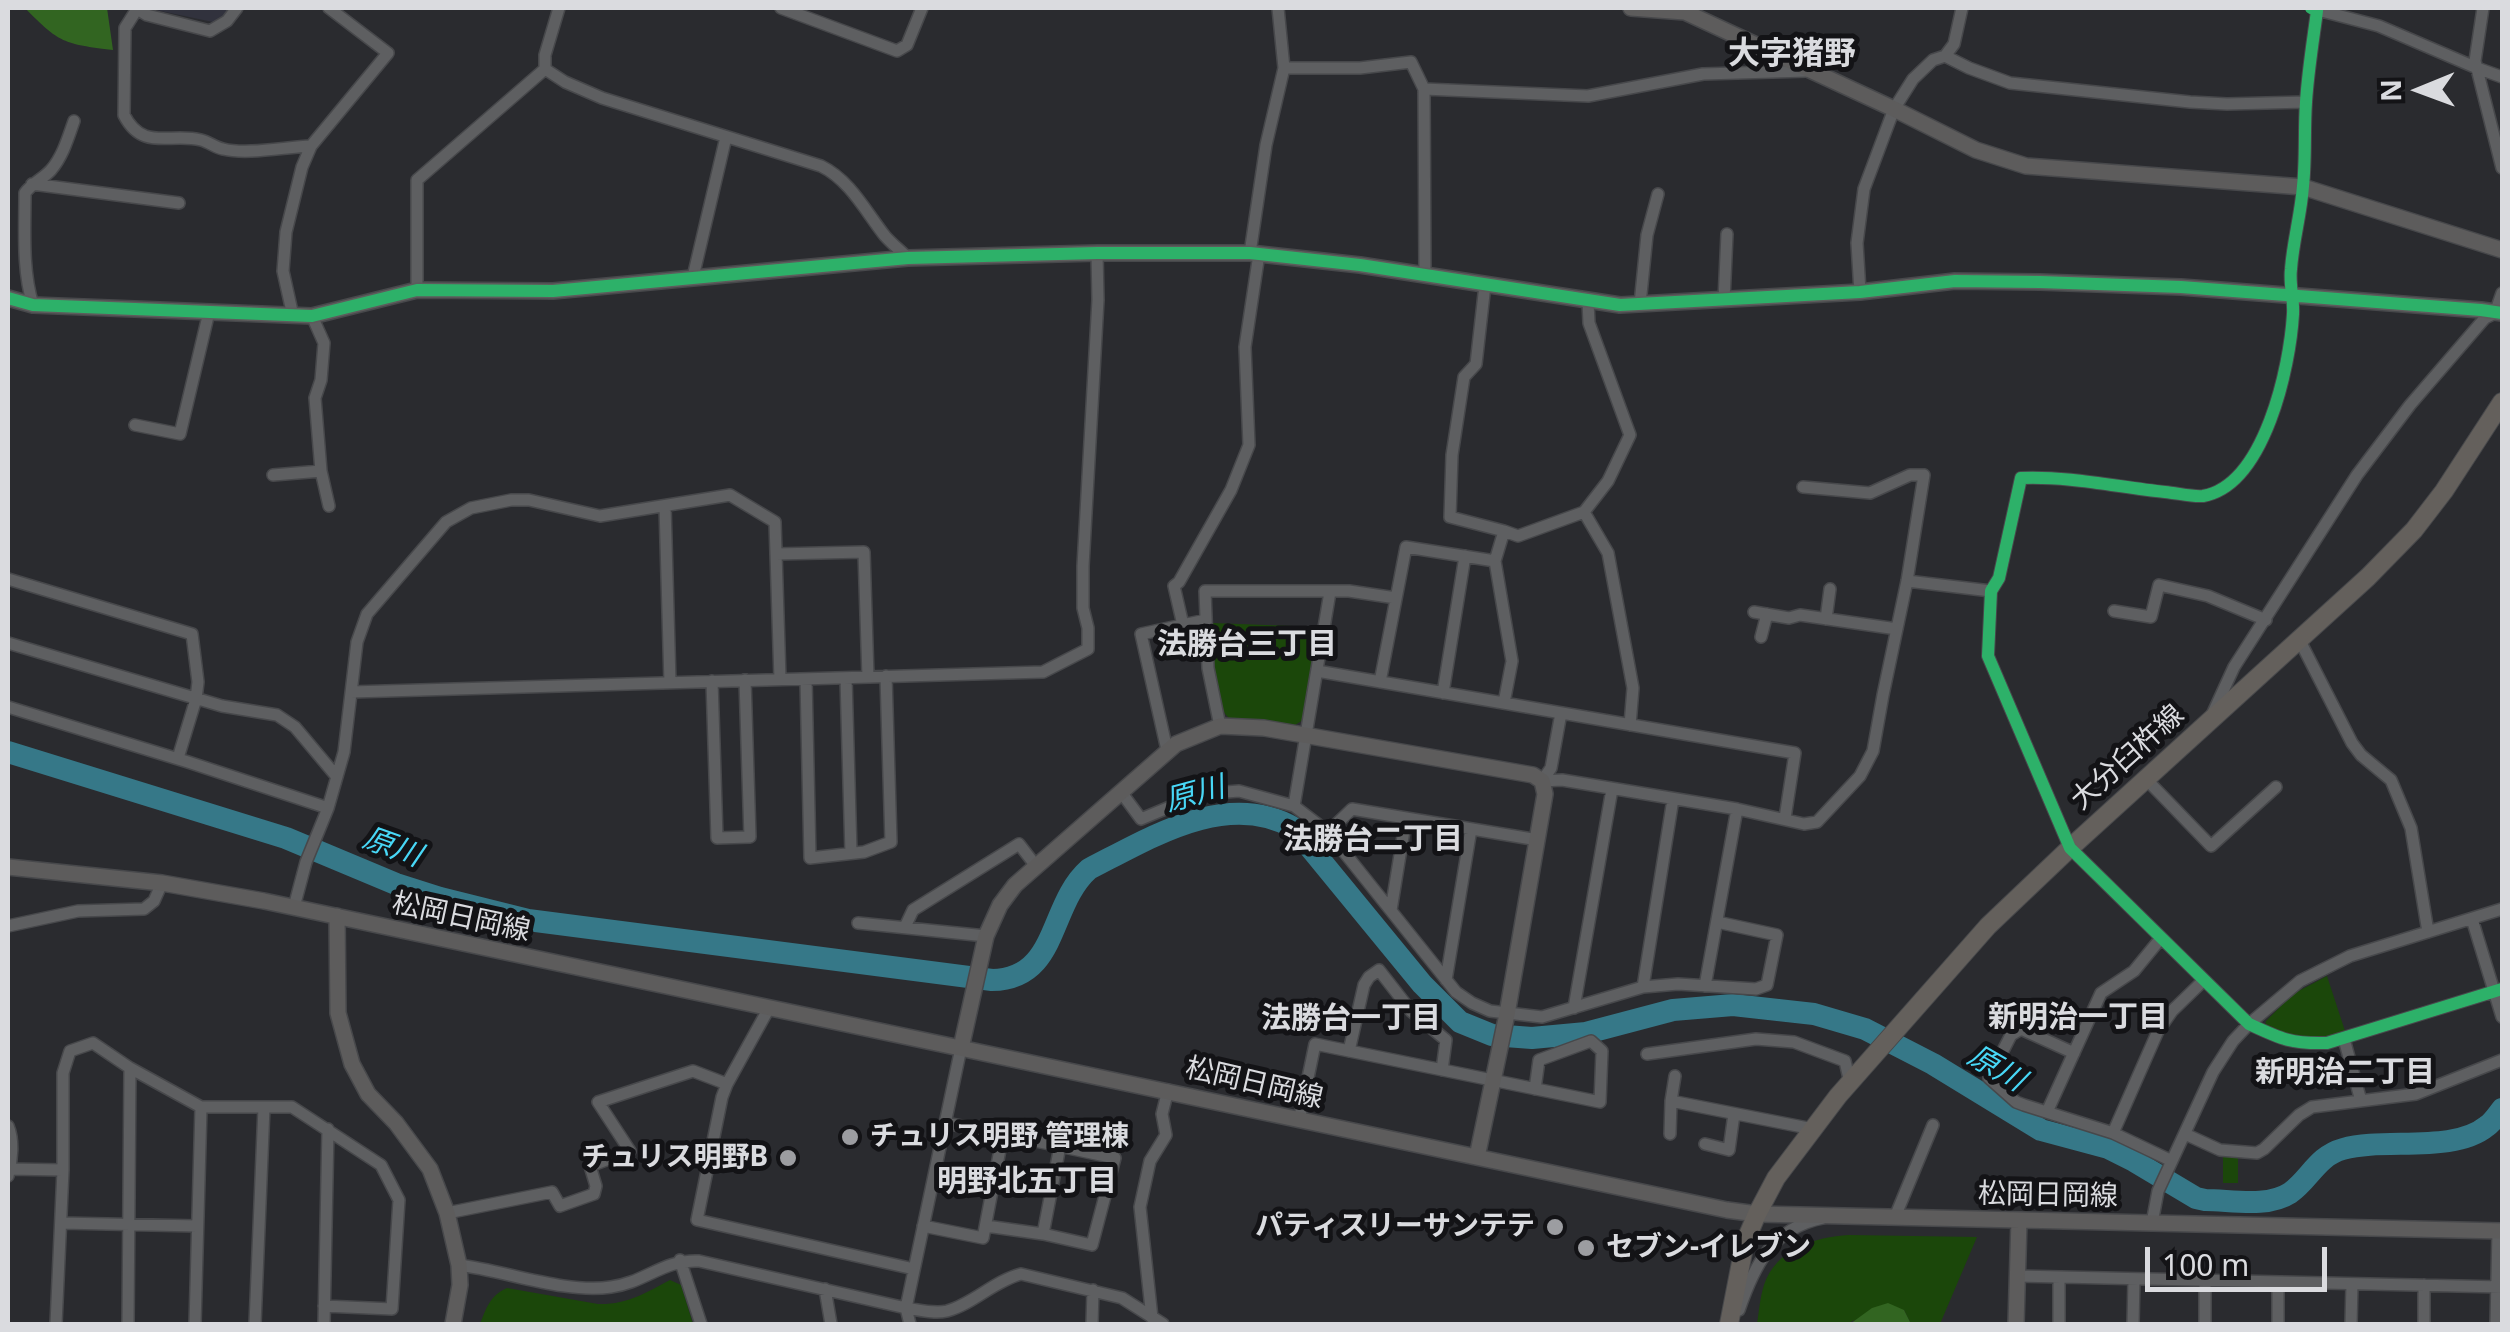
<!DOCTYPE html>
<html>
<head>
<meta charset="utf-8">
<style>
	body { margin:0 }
	#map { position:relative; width:2510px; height:1332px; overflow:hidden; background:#2a2b2f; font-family:"Noto Sans",sans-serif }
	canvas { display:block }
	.frame { position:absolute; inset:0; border:10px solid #dadbdf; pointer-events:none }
	.north { position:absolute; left:2370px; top:40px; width:100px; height:100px; -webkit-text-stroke:8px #131316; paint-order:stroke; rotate:269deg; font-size:28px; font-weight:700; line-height:40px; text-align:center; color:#dadbdf }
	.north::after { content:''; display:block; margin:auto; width:35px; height:45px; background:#dadbdf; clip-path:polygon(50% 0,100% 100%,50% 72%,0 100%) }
	.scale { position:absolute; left:2145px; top:1247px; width:182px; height:45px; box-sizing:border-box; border:5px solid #dadbdf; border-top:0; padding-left:12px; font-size:30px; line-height:35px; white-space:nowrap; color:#dadbdf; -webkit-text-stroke:8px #131316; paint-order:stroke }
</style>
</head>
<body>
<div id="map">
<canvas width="2510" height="1332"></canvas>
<div class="frame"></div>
<div class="north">N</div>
<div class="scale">100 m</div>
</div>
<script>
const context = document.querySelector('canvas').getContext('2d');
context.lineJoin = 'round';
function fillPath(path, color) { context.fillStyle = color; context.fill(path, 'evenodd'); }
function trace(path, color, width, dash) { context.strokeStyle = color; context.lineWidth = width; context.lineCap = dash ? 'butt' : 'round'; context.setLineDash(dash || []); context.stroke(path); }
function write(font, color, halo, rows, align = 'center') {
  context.font = font + ' "Noto Sans","Noto Sans JP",sans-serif'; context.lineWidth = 10; context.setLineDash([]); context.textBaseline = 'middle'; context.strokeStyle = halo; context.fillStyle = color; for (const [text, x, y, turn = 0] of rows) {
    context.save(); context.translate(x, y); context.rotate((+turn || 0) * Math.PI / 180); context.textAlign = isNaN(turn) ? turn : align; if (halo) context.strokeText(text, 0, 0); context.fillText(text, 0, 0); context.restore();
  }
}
fillPath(new Path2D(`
	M146 8H232L223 20 213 22Z`), '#31323d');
fillPath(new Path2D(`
	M1212 623 1320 627 1303 720 1295 725 1229 718C1210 701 1212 647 1212 623Z
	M2327 976 2346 1034C2313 1040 2296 1039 2265 1026L2266 1021 2293 994Z
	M2223 1156H2238V1183H2223Z
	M1849 1235 1977 1237 1940 1324H1911L1904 1310 1852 1321 1850 1324H1757C1759 1312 1760 1297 1764 1285 1776 1249 1815 1237 1849 1235Z
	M670 1280 681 1285 693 1324H480C486 1309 490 1295 507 1288L598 1304C626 1305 646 1293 670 1280Z`), '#1b470a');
fillPath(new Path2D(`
	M25 8H107L113 50C64 44 59 43 25 8Z
	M1888 1303 1904 1310 1911 1324H1850L1872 1308Z`), '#326521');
trace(new Path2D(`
	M8 752 286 838 396 884 440 898 528 920 992 980C1059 979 1048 905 1089 869 1150 838 1227 789 1294 828L1422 984 1460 1022 1492 1035 1532 1038 1586 1033 1673 1010 1733 1005 1814 1014 1865 1029 1933 1064 2041 1130 2108 1148 2134 1161 2196 1198 2205 1200C2231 1200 2267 1208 2290 1193 2310 1179 2317 1156 2343 1149 2384 1137 2453 1154 2487 1126 2493 1122 2498 1114 2502 1109`), '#367888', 22);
const street = new Path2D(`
	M136 8 147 15 210 31 227 21 237 8
	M781 8 897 51 907 45 922 8
	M2483 8 2475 61 2502 168
	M137 9 125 28 124 115C143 152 170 132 201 140 209 142 216 148 223 149 247 155 285 147 311 146
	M2314 9 2379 26 2477 68 2502 77
	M2317 11C2313 41 2308 71 2306 102 2304 130 2306 158 2303 186 2301 214 2293 241 2291 269 2289 284 2294 299 2293 314 2290 366 2265 485 2203 496 2192 497 2177 493 2165 492 2117 487 2070 476 2021 478L1999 578 1991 591 1988 656 2070 848 2249 1024C2281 1039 2291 1044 2327 1043L2502 989
	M1945 56 1969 68 2010 83 2190 102 2227 104 2306 102
	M1284 68H1360L1411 62 1424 89 1425 276
	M545 69 565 82 602 98 821 166C850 180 866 212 885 236 892 244 901 251 908 258
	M1424 89 1588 96 1703 74 1807 71
	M32 184 179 203
	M1250 253 1266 145 1284 68 1278 8
	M693 277 726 137
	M1485 285 1476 364 1464 377 1452 455 1450 517 1504 531 1495 561 1512 661 1504 703
	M417 290V180L545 69V55L559 8
	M1860 292 1857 243 1864 189 1894 109 1913 79 1933 60 1945 56 1954 44 1962 8
	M1724 300 1727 234
	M1640 304 1647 235 1658 194
	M33 305C22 270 25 229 25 193 32 183 43 179 51 170 63 156 68 138 74 121
	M293 316 283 271 286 232 302 167 311 146 388 53 329 8
	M312 316 324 343 321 380 315 398 321 471 329 506
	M135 425 180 434 209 312
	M273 475 321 471
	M665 506 670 683
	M1584 512 1608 553 1633 688 1630 725
	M1504 531 1518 536 1584 512 1608 481 1630 435 1589 323 1588 302
	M776 554 864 552 868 677
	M8 579 192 634 198 682 196 699 178 758
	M1907 581 1991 591
	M2114 611 2151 617 2159 585 2208 596 2266 620
	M1754 612 1789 618 1800 615 1897 629
	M1826 619 1830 589
	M1183 625 1174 586 1179 582 1231 490 1249 445 1245 347 1259 254
	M1761 637 1767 614
	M2299 639 2352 743 2361 755 2391 780 2411 828 2428 932
	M8 643 222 706 277 715 295 727 337 777
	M1317 671 1795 753 1785 818
	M846 678 851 853
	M806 679 810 858 864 852 891 842 886 676
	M712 681 717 838 750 837 745 680
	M1380 682 1406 547 1495 561
	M351 692 1043 672 1088 649V628L1083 608V566L1098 300 1097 253
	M1443 693 1465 556
	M8 707 188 762 328 808
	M2212 715 2234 667 2357 475 2410 405 2485 318 2495 313 2502 293
	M1220 726 1208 668 1205 591H1349L1396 598
	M1167 750 1141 634 1206 620
	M2146 779 2211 846 2276 787
	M1542 781 1562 780 1737 809 1804 824 1817 822 1860 776 1873 751 1883 695 1907 581 1924 475H1910L1870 493 1803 487
	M1542 781 1551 768 1561 713
	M1121 792 1141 819 1201 794 1239 791 1294 806 1328 832 1456 992 1472 1003 1490 1011 1542 1017 1643 987 1678 984 1756 989 1767 985 1777 935 1717 922
	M1294 806 1330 592
	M1328 832 1352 809 1538 840
	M294 907 306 862 328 808 344 752 357 642 367 614 446 522 471 508 511 500H529L600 516 730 495 775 522 780 679
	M1391 910 1406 818
	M2472 919 2502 1017
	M858 923 986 936
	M8 926 78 911 144 909 154 901 162 883
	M905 927 913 910 1019 844 1036 866
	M1446 980 1471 829
	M1705 986 1737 809
	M1643 987 1673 799
	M1574 1008 1612 789
	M2344 1039 2361 1101
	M1349 1051 1364 985 1369 977 1379 970 1411 1011 1446 1040 1442 1070
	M2074 1053 2021 1029 2011 1035 1989 1078 2016 1102 2024 1105 2113 1133 2172 1161
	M1647 1054 1756 1039 1794 1042 1845 1061 1850 1083
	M1675 1076 1671 1101 1813 1129
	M727 1084 722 1097 697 1220 914 1269
	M2047 1112 2101 993 2134 971 2161 938
	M1299 1121 1315 1044 1600 1102 1602 1051 1591 1041 1539 1060 1535 1089
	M8 1126C14 1140 12 1161 8 1176
	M2113 1133 2158 1031 2172 1011 2204 980
	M1003 1134 1115 1158 1092 1245 1043 1234 1060 1146
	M1670 1134 1671 1101
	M2185 1134 2220 1150 2257 1153 2264 1149 2299 1115 2312 1107 2416 1094 2502 1060
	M1705 1144 1729 1150 1734 1114
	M9 1169 63 1170
	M447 1213 552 1192 560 1206 594 1194 596 1186 590 1166 630 1151 598 1102 693 1071 727 1084 769 1008
	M1895 1217 1933 1125
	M62 1223 197 1226
	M2152 1223 2158 1191 2213 1072 2233 1041 2249 1024 2300 981 2350 956 2502 909
	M923 1226 983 1238 1003 1134 945 1123
	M986 1226 1043 1234
	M680 1260 701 1324
	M459 1265C506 1271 566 1294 611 1287 644 1283 664 1259 699 1261L906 1308C920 1310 934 1314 947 1311 973 1304 994 1281 1021 1274L1122 1298 1163 1324
	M2017 1276 2502 1287
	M825 1289 831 1324
	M1739 1310C1754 1266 1772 1228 1823 1218
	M1152 1318 1140 1207 1150 1161 1166 1135 1162 1114 1168 1090
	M56 1324 63 1170V1073L70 1051 93 1043 130 1068 201 1107H292L381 1165 399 1200 392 1309 324 1306
	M128 1324 130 1068
	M195 1324 201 1107
	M255 1324 264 1107
	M324 1324 328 1129
	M910 1324 906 1308 961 1048
	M1092 1324 1093 1290
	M2059 1324V1277
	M2133 1324 2134 1279
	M2205 1324V1280
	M2278 1324V1282
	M2351 1324 2352 1284
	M2424 1324V1285
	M2496 1324 2498 1231`);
const secondary = new Path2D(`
	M1631 8 1685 12 1894 109 1976 150 2026 166 2303 187 2502 250
	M8 298 33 305 312 316 417 290 553 291 908 258 1097 253H1250L1360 265 1620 305 1860 292 1955 281 2040 282 2181 287 2481 310 2502 313
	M8 867 162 883 264 901 1727 1210 1757 1214 2502 1231
	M337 916 338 1013 352 1064 368 1094 396 1123 430 1169 447 1213 459 1265 460 1285 453 1324
	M961 1048 986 936 1000 905 1015 885 1176 744 1220 726 1264 728 1533 775 1542 781 1545 794 1507 1014 1477 1157
	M2016 1324 2019 1220`);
const primary = new Path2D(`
	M1729 1324 1745 1242 1757 1214 1776 1178 1838 1096 1988 926 2070 848 2368 577 2414 530 2444 491 2502 402`);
trace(street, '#47484b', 14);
trace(secondary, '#47484b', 18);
trace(primary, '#47484b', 20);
trace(street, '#5e5f61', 11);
trace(secondary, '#5d5c5c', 15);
trace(primary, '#64605c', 18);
trace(new Path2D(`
	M2311 8 2317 11C2313 41 2308 71 2306 102 2304 130 2306 158 2303 186 2301 214 2293 241 2291 269 2289 284 2294 299 2293 314 2290 366 2265 485 2203 496 2192 497 2177 493 2165 492 2117 487 2070 476 2021 478L1999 578 1991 591 1988 656 2070 848 2249 1024C2281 1039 2291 1044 2327 1043L2502 989
	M8 298 33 305 312 316 417 290 553 291 908 258 1097 253H1250L1360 265 1620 305 1860 292 1955 281 2040 282 2181 287 2481 310 2502 313`), '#2db169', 12);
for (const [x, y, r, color] of [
	[850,1137,10,"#9c9da1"],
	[788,1158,10,"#9c9da1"],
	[1555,1227,10,"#9c9da1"],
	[1586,1248,10,"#9c9da1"]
]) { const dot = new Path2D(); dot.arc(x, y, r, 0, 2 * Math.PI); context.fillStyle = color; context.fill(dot); trace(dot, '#131316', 4); }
write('28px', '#dadbdf', '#131316', [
	["大分臼杵線",2128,758,-42],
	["松岡日岡線",461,918,12],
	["松岡日岡線",1254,1084,13],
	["松岡日岡線",2048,1196,1]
]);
write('bold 28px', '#dadbdf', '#131316', [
	["チュリス明野 管理棟",870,1137],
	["チュリス明野B",768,1158,"right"],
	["パティスリーサンテテ",1535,1227,"right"],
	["セブン-イレブン",1606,1248]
], 'left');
write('bold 30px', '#dadbdf', '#131316', [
	["法勝台三丁目",1247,645],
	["法勝台二丁目",1373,840],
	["新明治一丁目",2078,1018],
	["法勝台一丁目",1351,1019],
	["新明治二丁目",2345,1073],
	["明野北五丁目",1027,1182]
]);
write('italic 30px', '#48d7f6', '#131316', [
	["原川",1195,795,-15],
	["原川",392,848,20],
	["原川",1996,1069,30]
]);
write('bold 32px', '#dadbdf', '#131316', [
	["大字猪野",1792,55]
]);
</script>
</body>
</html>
